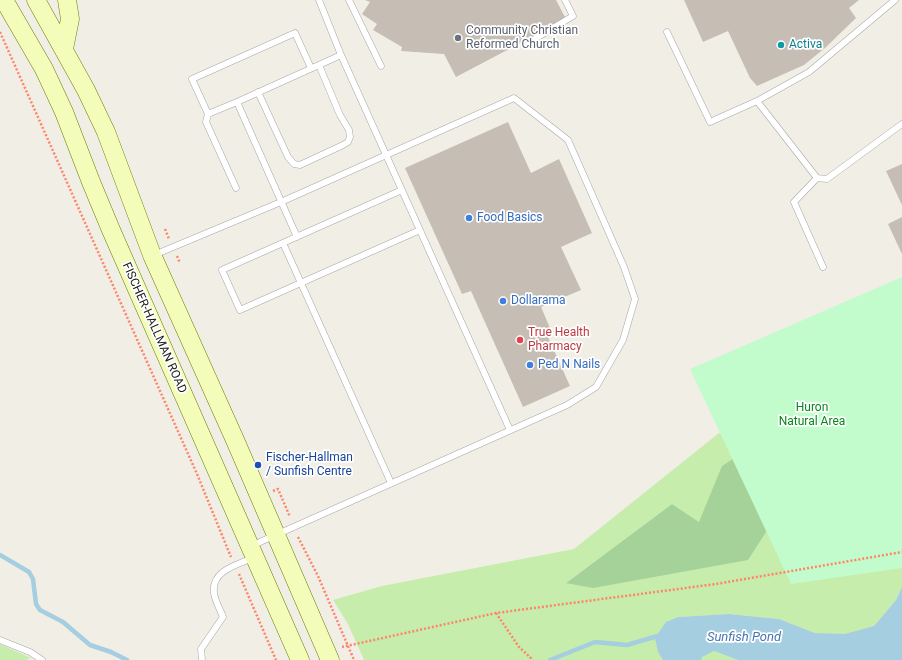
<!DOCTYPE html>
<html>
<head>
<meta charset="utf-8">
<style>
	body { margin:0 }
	canvas { display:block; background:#f1eee6 }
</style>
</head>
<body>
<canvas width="902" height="660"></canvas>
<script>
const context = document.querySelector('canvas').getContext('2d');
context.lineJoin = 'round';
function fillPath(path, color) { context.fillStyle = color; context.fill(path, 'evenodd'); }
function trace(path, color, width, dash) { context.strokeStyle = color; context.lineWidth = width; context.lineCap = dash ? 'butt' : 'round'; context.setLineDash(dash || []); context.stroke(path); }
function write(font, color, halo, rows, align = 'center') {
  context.font = font + ' Roboto,sans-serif'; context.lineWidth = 3.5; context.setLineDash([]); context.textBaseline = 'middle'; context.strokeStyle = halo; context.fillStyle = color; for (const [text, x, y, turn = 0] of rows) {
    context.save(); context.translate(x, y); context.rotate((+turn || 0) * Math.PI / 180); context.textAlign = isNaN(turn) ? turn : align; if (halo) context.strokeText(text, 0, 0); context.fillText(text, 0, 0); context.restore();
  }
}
fillPath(new Path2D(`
	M902 399V587L896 600 874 626 845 635 815 633 779 619 729 614 678 617 666 622 658 652 663 660H364L348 624 333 600 382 586 574 549 719 433 791 422ZM672 504 699 522 567 583V582Z
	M0 644 31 658 26 660H0Z
	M714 651 738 660H701V657Z`), '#c6edab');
fillPath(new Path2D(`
	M759 442 786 501 748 560 593 588 566 583 672 504 699 522 722 466Z`), '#a5d299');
fillPath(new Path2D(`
	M902 277V568L791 584 690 369Z`), '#c3fccc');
fillPath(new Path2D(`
	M902 587V660H738L714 651 702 657 701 660H663L658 652 655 638 666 622 678 617 729 614 779 619 815 633 845 634 874 626 896 600Z`), '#a5cee0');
trace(new Path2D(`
	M0 555 29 572 33 579 36 604 40 610 63 622 90 645 111 652 127 660
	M550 660 595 642 627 645 661 635`), '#a5cee0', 4.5);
fillPath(new Path2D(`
	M365 0H556L566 19 456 77 444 54 401 51 402 47 373 30 377 24 362 14 370 2Z
	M684 0H859L849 8 856 18 825 48 804 65 757 86 750 78 728 31 703 42Z
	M508 122 531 173 559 159 592 233 561 247 581 290 541 307 553 335 548 337 570 386 523 407 471 291 462 294 405 168Z
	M902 164V205L886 171Z
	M902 217V254L888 224Z`), '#c6beb5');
const lane = new Path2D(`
	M319 0 341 55 510 430
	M349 0 381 66
	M667 32 710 122 757 101 809 72 895 0
	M533 40 573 16 565 0
	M258 92 288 157 294 164 300 165 343 145 348 142 350 137 349 130 340 115 319 65
	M757 101 817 178 827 179 902 124
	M237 102 208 114 192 79 295 33 311 68
	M208 114 206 122 236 188
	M817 178 794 202 823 267
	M402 190 222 270 240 310 420 230
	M297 237 237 102 341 55
	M283 243 391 483
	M154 255 281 202 514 98 568 140 624 267 635 299 623 340 596 387 567 405 251 546
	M0 640 30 652 42 660
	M202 660 201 649 223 617C220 609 215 601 214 593 211 571 236 565 253 558`);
const secondary = new Path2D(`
	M4 0 44 69 64 112 91 182 111 230 300 660
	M36 0 86 90 106 132 152 255 235 440 330 660
	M64 49 70 19 67 0`);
trace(lane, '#a7a7a7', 7);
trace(secondary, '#667f00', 19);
trace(new Path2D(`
	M0 32 197 474 231 557
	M165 229 169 239
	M177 256 180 263
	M273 491 278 489 290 517
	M298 537 318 576 354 660
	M239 574 276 660
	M496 613 519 647 533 660
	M342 647 496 613 716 584 902 552`), '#ff856a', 2.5, [2, 2]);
trace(lane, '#fff', 6);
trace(secondary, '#f3fcb9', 18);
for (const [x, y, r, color] of [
	[458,38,4,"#6b7280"],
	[781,45,4,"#0f9aa8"],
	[469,218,4,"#3f7fe0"],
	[503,301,4,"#3f7fe0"],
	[520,340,4,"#e0444e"],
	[530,365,4,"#3f7fe0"],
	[258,465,4,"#1a4fb4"]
]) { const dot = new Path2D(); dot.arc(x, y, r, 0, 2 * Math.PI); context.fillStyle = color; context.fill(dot); trace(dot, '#fff', 1.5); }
write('12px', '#5b616d', '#fff', [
	["Community Christian",466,31],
	["Reformed Church",466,45]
], 'left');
write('12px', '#0d838f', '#fff', [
	["Activa",789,45]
], 'left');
write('12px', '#366cbe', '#fff', [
	["Food Basics",477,218],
	["Dollarama",511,301],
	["Ped N Nails",538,365]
], 'left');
write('12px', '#202020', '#fff', [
	["FISCHER-HALLMAN ROAD",154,328,66]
]);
write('12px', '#be3a42', '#fff', [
	["True Health",528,333],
	["Pharmacy",528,347]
], 'left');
write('12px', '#07861c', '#fff', [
	["Huron",812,408],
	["Natural Area",812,422]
]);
write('12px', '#164399', '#fff', [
	["Fischer-Hallman",266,458],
	["/ Sunfish Centre",266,472]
], 'left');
write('italic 13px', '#4775b5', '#fff', [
	["Sunfish Pond",744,638]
]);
</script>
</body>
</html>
